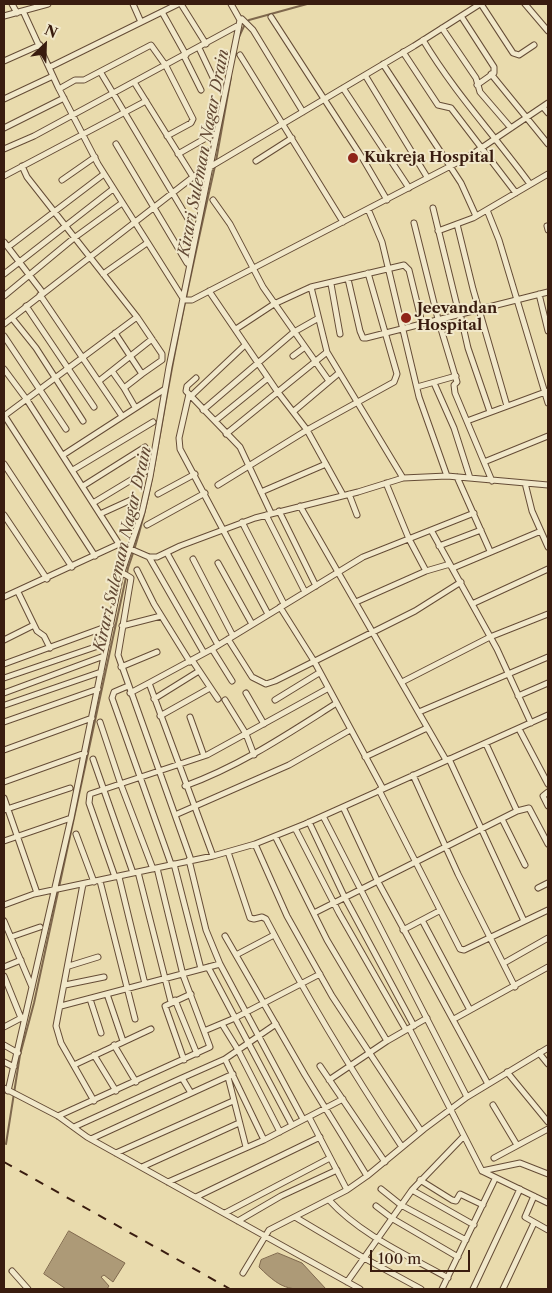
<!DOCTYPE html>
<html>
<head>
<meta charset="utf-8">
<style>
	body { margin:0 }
	#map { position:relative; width:552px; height:1293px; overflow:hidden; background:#e9dbad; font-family:"Libre Caslon Text",serif }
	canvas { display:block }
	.frame { position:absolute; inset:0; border:5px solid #391c0f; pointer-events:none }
	.north { position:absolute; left:20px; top:20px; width:50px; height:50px; -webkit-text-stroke:4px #f1e8ca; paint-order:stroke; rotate:24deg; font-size:14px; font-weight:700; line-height:20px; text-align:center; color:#391c0f }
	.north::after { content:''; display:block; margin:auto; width:18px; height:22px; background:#391c0f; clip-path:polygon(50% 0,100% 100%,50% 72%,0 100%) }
	.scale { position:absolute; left:370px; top:1250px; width:100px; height:22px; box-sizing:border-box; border:2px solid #391c0f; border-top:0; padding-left:6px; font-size:15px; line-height:18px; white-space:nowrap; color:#391c0f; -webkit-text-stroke:4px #f1e8ca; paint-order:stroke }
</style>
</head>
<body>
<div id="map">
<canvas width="552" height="1293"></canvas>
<div class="frame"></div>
<div class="north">N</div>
<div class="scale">100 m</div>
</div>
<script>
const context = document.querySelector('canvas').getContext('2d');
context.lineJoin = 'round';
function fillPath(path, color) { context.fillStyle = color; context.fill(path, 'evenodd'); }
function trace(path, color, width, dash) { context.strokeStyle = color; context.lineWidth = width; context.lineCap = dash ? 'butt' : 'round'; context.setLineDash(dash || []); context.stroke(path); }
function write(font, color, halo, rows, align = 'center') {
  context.font = font + ' "Libre Caslon Text",serif'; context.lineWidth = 4; context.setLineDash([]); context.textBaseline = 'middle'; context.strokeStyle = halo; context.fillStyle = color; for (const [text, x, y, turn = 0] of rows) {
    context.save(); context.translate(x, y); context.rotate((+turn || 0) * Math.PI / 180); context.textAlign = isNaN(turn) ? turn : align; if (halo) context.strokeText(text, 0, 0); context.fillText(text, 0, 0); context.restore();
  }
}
const water = new Path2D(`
	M69 1231 125 1263 113 1282 104 1275 101 1277 109 1286 107 1289H66L44 1274Z
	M278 1253 302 1263 326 1289C290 1289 285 1293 259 1267L261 1260Z`);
fillPath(water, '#ad9a77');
trace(water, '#7f684d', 1);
trace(new Path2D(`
	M238 39 245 24 249 20 307 4
	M216 161 231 77
	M6 1144 20 1055 34 1003 128 568C150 507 158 442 170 379 183 307 199 237 215 166`), '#7f684d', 2);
const minor = new Path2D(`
	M12 4 17 13
	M133 4 141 22
	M181 4 206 44
	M481 4 513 53 519 55 534 45
	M525 4 548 31
	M23 11 58 87 98 164 184 300H192L468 157 548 103
	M162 12 186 55
	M4 16 48 4
	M461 16 494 67V73L477 85
	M271 17 363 159 387 200
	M242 19 253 30 303 112
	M442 28 476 78 480 92 511 128
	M423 40C454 92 495 136 530 184
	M199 48 218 88
	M403 52 438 105 451 108 516 193
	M240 55 343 222
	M184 56 201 90
	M4 61 40 45
	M383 64 461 183 476 216
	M50 67 178 4
	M101 73 194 229
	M491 74 548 144
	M365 75 427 177
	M134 82 193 177
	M343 88 409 188
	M59 89 75 80H84L151 45 166 66 193 119 191 123 167 136
	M4 99 53 76
	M543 107 548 113
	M4 128 64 98
	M116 144 187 263
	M4 149 34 136 237 26
	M178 154 213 134
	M256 161 292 138
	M22 166 27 177 137 317 162 354V360L142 374
	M4 176 146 101
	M62 180 95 157
	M213 200 230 224 263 287 329 381
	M433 208 459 314
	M368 209 382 242 419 397 447 476
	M487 210 499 240 548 403
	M414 223 438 319 457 382 454 385 455 393 492 481
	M457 224 473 289 507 406
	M547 226 548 230
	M438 231 473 218 548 174
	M4 242 43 293
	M8 247 104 174
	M4 274 113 189
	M103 274 147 243
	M348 279 360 331 363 338H366L548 292
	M331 284 340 334
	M311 287 327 352 403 478
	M209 291 277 391 307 430 343 495
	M539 294 548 331
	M40 295 122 416
	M4 296 74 238 122 203
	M26 306 94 407
	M460 313 468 348 490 412
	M12 318 36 348 83 421
	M4 324 193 177 414 46 480 4
	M236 329 274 304 311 287 404 265 409 270 422 323
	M115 333 142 374 124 388 135 407
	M4 336 66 429
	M293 356 305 347
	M4 369 27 400 119 544
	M112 371 124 388
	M196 378 187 386 186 391 240 447 271 513
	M99 381 152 339
	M434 383 454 428 470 478
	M417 387 456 376
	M189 394 179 438 180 449 268 614
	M191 396 245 345
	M203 410 294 332 317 319
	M294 411 339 373
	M4 415 95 556
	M4 416 137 317
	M215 421 268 378
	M467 421 548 391
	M226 434 327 352
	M63 455 165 389
	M484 462 548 436
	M4 464 72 567
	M73 470 153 422
	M457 477 490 551
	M386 483 409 539 426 571
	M525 483 532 511 548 547
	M218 485 307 430 394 382 397 374 368 273
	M83 486 145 447
	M261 492 326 464
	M158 494 195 474
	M349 494 357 515
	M93 503 146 471
	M300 506 446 760
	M279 511 316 586
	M100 514 133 499
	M4 515 47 579
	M266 515 305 592
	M242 522 284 604
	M147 525 205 493
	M431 530 497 649 531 723
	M439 546 481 530
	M167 553 218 645
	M149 557 204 653
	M193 559 233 636
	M218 563 252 624
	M453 568 541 531
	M137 570 154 604 190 662
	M121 572 131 578 118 655 191 860
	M18 592 37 631 44 636 50 648
	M4 597 119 544 149 557H157L180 546 255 518 358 492 403 478 447 476 548 485
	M356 602 426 571 450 564
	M472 604 548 569
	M280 607 314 661 383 789
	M122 626 161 616
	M228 639 252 677 266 684 275 681 415 611 461 582
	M4 640 34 625
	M212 649 232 681
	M192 660 218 699
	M4 664 111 625
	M121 667 157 652
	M4 678 107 643
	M402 682 490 637 548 614
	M128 686 114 692 112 698 171 864
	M4 693 104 656
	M130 693 149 683
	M246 693 264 724
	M518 696 548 683
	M154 699 199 671
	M225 700 246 734 254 755
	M275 700 319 673
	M5 705 101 672
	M419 712 548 657
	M160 716 210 688
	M190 717 204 756
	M4 722 98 689
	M100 722 121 785 153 869
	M519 729 548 784
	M4 750 92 718
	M365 757 427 728
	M93 759 133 873
	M449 759 524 921
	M413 775 458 874 515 987
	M4 782 85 753
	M185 786C240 766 286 735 335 704
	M379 790 460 949 464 950 548 910
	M548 792 543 796 548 806
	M4 798 37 893
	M343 807 378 882 488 1084
	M4 810 70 788
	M517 811 529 808 548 844
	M175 815 289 765 350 730
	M323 816 467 1097
	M502 819 525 865
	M309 822 345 898 414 1026
	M295 828 339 913 406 1030
	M76 834 94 882
	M275 836 327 940 387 1041 329 1080
	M4 841 71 818
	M255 844 287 916 332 996 421 1131
	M228 852 250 918 254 919 262 917 266 919C307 998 353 1073 402 1147
	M213 856 149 683 212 649 363 557 474 513
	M189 860 206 930 220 964 303 1119
	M174 864 201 969
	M138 872 171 1002
	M115 877 89 803 90 794 207 755 327 689
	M119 877 145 984
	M100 881 135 1019
	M83 884 56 1026 61 1043 94 1101
	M538 888 548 883
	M4 905 34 894 213 856 255 844 305 824 548 715
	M314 913 517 811 486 744
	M422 920 470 1010
	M4 921 32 987
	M403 930 439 911
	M225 936 305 1075 367 1176
	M11 937 40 927
	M236 955 274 935
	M504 963 548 938
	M69 966 98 957
	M4 967 21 960
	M208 967 292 1125
	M4 976 21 1018
	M65 985 104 977
	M107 994 123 1041
	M90 999 101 1033
	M175 1000 197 1054
	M61 1006 220 964
	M454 1019 548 967
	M222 1024 238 1050 280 1132
	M4 1027 23 1017
	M409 1028 482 1171 548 1203
	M204 1031 235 1018 320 974
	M387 1041 427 1018
	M4 1045 18 1053
	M114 1045 136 1082
	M539 1053 548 1064
	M94 1055 116 1091
	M184 1060 165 1006 191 994
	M4 1062 14 1067
	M74 1065 151 1029
	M320 1066 385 1162
	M507 1072 548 1122
	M228 1077 246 1147
	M4 1088 58 1116 87 1137 360 1289
	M8 1091 71 818 120 578 142 512 150 477 169 367 240 20 231 4
	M191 1093 182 1078 225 1059
	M493 1105 517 1145
	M58 1116 210 1047 183 975 157 868
	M309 1117 347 1190
	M74 1127 182 1078
	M91 1139 233 1074
	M264 1140 225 1059 276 1024
	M116 1153 233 1101
	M494 1158 548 1129
	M142 1167 239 1123
	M482 1171 520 1163 548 1174
	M420 1180 452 1200 456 1201 460 1194 483 1205
	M168 1182 264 1140 343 1099
	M381 1189 401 1205 466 1240
	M412 1190 474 1225
	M534 1196 525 1217 548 1230
	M196 1197 320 1137
	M329 1200C361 1235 407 1255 448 1278
	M376 1206 393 1219 458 1257
	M225 1213 330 1158
	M295 1217 364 1258 421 1289
	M238 1221 281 1196 337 1170
	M12 1271 28 1289
	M243 1273 269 1230 347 1190 367 1176 424 1129 467 1097 548 1048
	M347 1282 412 1190 464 1136
	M442 1289 495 1179
	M473 1289 520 1189
	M503 1289 534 1223`);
trace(minor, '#654c36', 7);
trace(minor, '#f1e8ca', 5);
trace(new Path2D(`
	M4 1162 230 1289`), '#391c0f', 2, [9, 9]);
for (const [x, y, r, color] of [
	[353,158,6,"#8f2418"],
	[406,318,6,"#8f2418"]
]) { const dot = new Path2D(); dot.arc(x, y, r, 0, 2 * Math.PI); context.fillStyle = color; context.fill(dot); trace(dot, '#f1e8ca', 2); }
write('bold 15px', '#391c0f', '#f1e8ca', [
	["Kukreja Hospital",364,158],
	["Jeevandan",417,309],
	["Hospital",417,326]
], 'left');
write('italic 16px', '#624833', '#f1e8ca', [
	["Kirari Suleman Nagar Drain",204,153,-79],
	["Kirari Suleman Nagar Drain",123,549,-77]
]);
</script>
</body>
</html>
